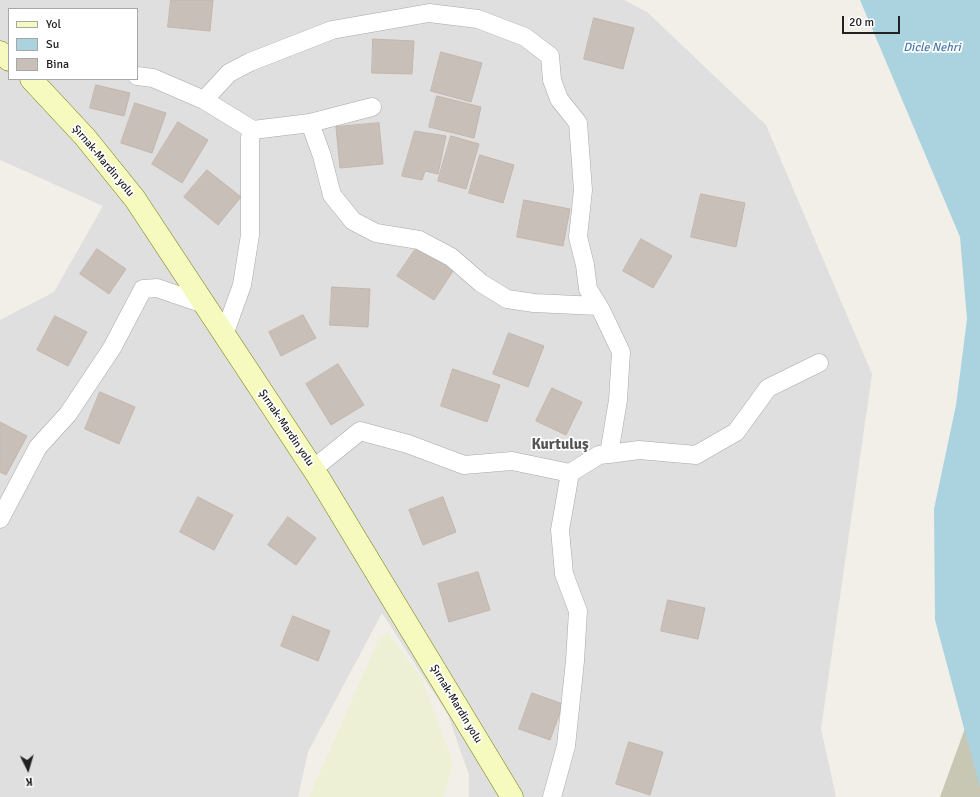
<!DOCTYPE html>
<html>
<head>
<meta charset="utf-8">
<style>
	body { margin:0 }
	#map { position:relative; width:980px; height:797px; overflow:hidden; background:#f2efe9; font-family:Signika,sans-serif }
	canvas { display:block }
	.legend { position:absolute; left:8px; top:8px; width:130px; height:72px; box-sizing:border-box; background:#fff; border:1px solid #a7a7a7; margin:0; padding:5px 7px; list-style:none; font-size:12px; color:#222 }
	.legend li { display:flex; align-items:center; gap:8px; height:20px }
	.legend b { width:20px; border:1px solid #a7a7a7 }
	.north { position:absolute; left:8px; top:749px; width:40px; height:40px; -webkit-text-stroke:3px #fff; paint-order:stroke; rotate:175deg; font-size:11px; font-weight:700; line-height:16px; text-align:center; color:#222 }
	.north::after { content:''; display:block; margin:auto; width:14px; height:18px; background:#222; clip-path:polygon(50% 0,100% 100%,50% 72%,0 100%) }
	.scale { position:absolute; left:842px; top:16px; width:58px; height:18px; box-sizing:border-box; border:2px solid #222; border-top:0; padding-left:5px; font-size:12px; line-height:14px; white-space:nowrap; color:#222; -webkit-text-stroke:3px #fff; paint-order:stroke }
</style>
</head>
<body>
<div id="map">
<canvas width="980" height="797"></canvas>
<ul class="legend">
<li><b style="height:5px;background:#f7fabf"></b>Yol</li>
<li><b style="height:11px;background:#aad3df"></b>Su</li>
<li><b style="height:11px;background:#c7bfb8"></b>Bina</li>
</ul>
<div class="north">K</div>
<div class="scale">20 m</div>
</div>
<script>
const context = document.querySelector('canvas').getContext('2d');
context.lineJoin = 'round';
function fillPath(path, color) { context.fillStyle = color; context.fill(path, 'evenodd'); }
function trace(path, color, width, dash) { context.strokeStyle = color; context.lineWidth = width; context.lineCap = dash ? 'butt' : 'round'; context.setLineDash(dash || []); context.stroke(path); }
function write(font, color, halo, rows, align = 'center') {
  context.font = font + ' Signika,sans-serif'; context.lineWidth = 3.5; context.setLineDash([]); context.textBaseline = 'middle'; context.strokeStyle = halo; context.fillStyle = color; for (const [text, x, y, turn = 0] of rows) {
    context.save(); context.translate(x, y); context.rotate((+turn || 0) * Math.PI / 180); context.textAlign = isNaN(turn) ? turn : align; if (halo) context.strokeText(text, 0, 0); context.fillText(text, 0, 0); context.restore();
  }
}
fillPath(new Path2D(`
	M0 0H624L647 12 766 125 872 374 821 729 836 797H469V775L448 715 382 613 308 752 298 797H0V320L54 292 103 206 0 160ZM9 9H137V79H9Z`), '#e0dfdf');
fillPath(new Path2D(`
	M980 687V797H940Z`), '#c7c7b4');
fillPath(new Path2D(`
	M388 633 421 677 453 763 444 797H309L379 638Z`), '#eef0d5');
fillPath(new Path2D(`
	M860 0H980V788L935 620 934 509 956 405 967 319 960 237Z`), '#aad3df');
const building = new Path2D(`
	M171 0H213L210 31 168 27Z
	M594 18 634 28 623 69 584 59Z
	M373 39 414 41 412 74 372 73Z
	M441 52 482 63 471 102 431 91Z
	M96 85 130 93 124 116 90 108Z
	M437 96 481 107 474 138 429 127Z
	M135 103 166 113 152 153 121 143Z
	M178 122 208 140 182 183 152 164Z
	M379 123 383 164 340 168 336 127Z
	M415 131 446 136 438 174 425 171 422 180 402 176Z
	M451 136 479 144 466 189 438 181Z
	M480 155 514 165 503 203 469 193Z
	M207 170 241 197 218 225 184 197Z
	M701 194 745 203 736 247 691 237Z
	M524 200 570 209 563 246 517 237Z
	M641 239 672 256 653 288 623 271Z
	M419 244 455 268 434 300 397 276Z
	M97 249 126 269 109 294 80 274Z
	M332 287 370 289 368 327 330 325Z
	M303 315 316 338 281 356 269 332Z
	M55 316 87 332 68 366 37 350Z
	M509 333 544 346 528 387 493 374Z
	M338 364 364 405 331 425 306 384Z
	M453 369 500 385 487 422 441 406Z
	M552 388 582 402 566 435 536 421Z
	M100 392 135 407 119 444 85 429Z
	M0 422 27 436 6 475 0 472Z
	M198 497 233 515 214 550 180 532Z
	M443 497 456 532 423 545 409 510Z
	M288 517 316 538 296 565 268 545Z
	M478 572 490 610 449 622 438 584Z
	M668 600 705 608 698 639 661 631Z
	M293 616 330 631 318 661 281 646Z
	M532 693 563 704 550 740 519 729Z
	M629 742 663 752 650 795 616 784Z`);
fillPath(building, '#c7bfb8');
trace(building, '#c4b6ab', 1);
const street = new Path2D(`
	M137 76 153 78 204 100 253 130
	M204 100 229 73 250 62 332 30 429 13 478 19 525 37 550 56 552 80 559 99 578 123 583 190 578 237 585 265 588 289 601 310 621 352 618 400 609 454
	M310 123 322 156 332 195 353 221 376 233 419 240 451 257 481 283 507 299 534 303 598 306
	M224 335 242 285 250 235V138L253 130 310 123 372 107
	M313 469 360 431 408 444 464 465 512 461 570 473 599 455 609 454 639 450 696 455 736 432 768 388 819 363
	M0 519 38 447 68 414 112 348 143 289 157 288 204 304
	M552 797 566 746 575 661 578 611 564 574 560 530 570 473`);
const secondary = new Path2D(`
	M0 52 9 60
	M31 79 85 137 135 199 319 478 512 797`);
trace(street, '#a9a9a9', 19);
trace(secondary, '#707d05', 23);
trace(street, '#fff', 18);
trace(secondary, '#f7fabf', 22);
write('11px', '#222', '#fff', [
	["Şırnak-Mardin yolu",103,161,50],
	["Şırnak-Mardin yolu",286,428,56],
	["Şırnak-Mardin yolu",456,704,59]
]);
write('italic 12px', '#4a7aab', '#fff', [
	["Dicle Nehri",932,48]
]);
write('bold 15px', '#555', '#fff', [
	["Kurtuluş",560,445]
]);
</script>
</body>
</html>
